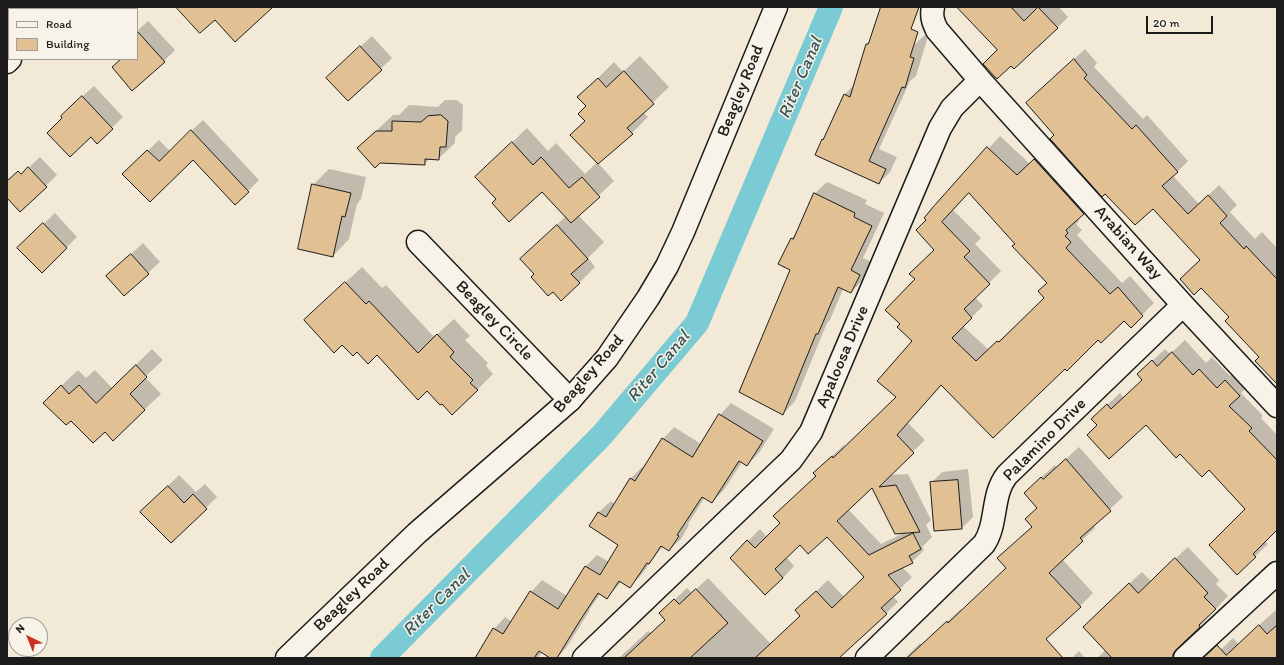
<!DOCTYPE html>
<html>
<head>
<meta charset="utf-8">
<style>
	body { margin:0 }
	#map { position:relative; width:1284px; height:665px; overflow:hidden; background:#f3e9d7; font-family:Itim,sans-serif }
	canvas { display:block }
	.frame { position:absolute; inset:0; border:8px solid #1c1c1c; pointer-events:none }
	.legend { position:absolute; left:8px; top:8px; width:130px; height:52px; box-sizing:border-box; background:#f7f3e8; border:1px solid #9f9d96; margin:0; padding:5px 7px; list-style:none; font-size:12px; color:#1c1c1c }
	.legend li { display:flex; align-items:center; gap:8px; height:20px }
	.legend b { width:20px; border:1px solid #9f9d96 }
	.north { position:absolute; left:8px; top:617px; width:40px; height:40px; box-sizing:border-box; background:#f7f3e8; border:1px solid #9f9d96; border-radius:50%; rotate:317deg; font-size:11px; font-weight:700; line-height:16px; text-align:center; color:#1c1c1c }
	.north::after { content:''; display:block; margin:auto; width:14px; height:18px; background:#c8321e; clip-path:polygon(50% 0,100% 100%,50% 72%,0 100%) }
	.scale { position:absolute; left:1146px; top:16px; width:67px; height:18px; box-sizing:border-box; border:2px solid #1c1c1c; border-top:0; padding-left:5px; font-size:12px; line-height:14px; white-space:nowrap; color:#1c1c1c; -webkit-text-stroke:3px #f7f3e8; paint-order:stroke }
</style>
</head>
<body>
<div id="map">
<canvas width="1284" height="665"></canvas>
<div class="frame"></div>
<ul class="legend">
<li><b style="height:5px;background:#f7f3e8"></b>Road</li>
<li><b style="height:11px;background:#e1c194"></b>Building</li>
</ul>
<div class="north">N</div>
<div class="scale">20 m</div>
</div>
<script>
const context = document.querySelector('canvas').getContext('2d');
context.lineJoin = 'round';
function fillPath(path, color) { context.fillStyle = color; context.fill(path, 'evenodd'); }
function trace(path, color, width, dash) { context.strokeStyle = color; context.lineWidth = width; context.lineCap = dash ? 'butt' : 'round'; context.setLineDash(dash || []); context.stroke(path); }
function write(font, color, halo, rows, align = 'center') {
  context.font = font + ' Itim,sans-serif'; context.lineWidth = 3; context.setLineDash([]); context.textBaseline = 'middle'; context.strokeStyle = halo; context.fillStyle = color; for (const [text, x, y, turn = 0] of rows) {
    context.save(); context.translate(x, y); context.rotate((+turn || 0) * Math.PI / 180); context.textAlign = isNaN(turn) ? turn : align; if (halo) context.strokeText(text, 0, 0); context.fillText(text, 0, 0); context.restore();
  }
}
fillPath(new Path2D(`
	M882 7H920L884 73 930 30 916 76 910 81 879 149 897 157 890 172 879 183 816 154 823 139 826 136 845 94 855 84 867 44 870 42Z
	M971 7H1059L1068 17 1057 28 998 50Z
	M148 21 175 50 164 61 121 59H137V31Z
	M372 36 392 58 348 100 338 67Z
	M1085 49 1097 63 1094 67 1143 119 1147 115 1188 161 1173 176 1199 204 1219 185 1237 205 1230 212 1255 239 1262 232 1277 248V382L1261 357 1230 317 1201 260 1153 208 1056 135 1037 93Z
	M640 56 669 87 643 112 648 117 632 133 598 163 614 181 578 215 604 242 588 258 595 267 579 283 521 259 566 216 543 190 497 199 476 177 527 128 548 151 556 143 585 174 597 162 586 120 587 106 579 97 614 62 623 72Z
	M94 86 123 117 97 142 91 135 63 117 73 105Z
	M445 100H457L463 105 462 130 455 137V143L438 159H430L424 164 375 132 393 115H399L409 105 438 107Z
	M203 120 259 180 248 191 193 158 124 174 159 140 170 151Z
	M1000 136 1030 164 1047 148 1095 201 1077 218 1079 221 1076 224 1082 230 1077 235 1122 283 1130 276 1154 303 1131 326 1124 319 1065 367 942 384 908 423 925 440 889 475 908 474 931 520 926 525 932 537 922 547 924 550 912 562 902 567 912 577 893 596 898 602 838 658H619L648 631 651 633 666 619 672 602 687 588 692 593 708 578 771 644 801 615 808 599 828 580 844 597 865 577 827 535 800 544 786 557 794 566 783 578 731 558 760 529 767 537 781 523 826 461 844 445 846 447 898 397 913 340 901 324 916 279 935 250 927 220 925 218ZM969 192 1016 243 1048 283 1045 298 989 350 963 326 983 306 975 297 1001 271 975 244 981 238 953 210ZM872 486 904 533 881 544 848 509Z
	M40 157 57 175 20 211 7 197V188Z
	M329 169 366 177 361 199 357 204 349 239 333 256 313 185Z
	M827 182 867 200 865 204 884 213 863 258 872 262 863 280 851 292 843 289 830 320 827 323 795 401 783 414 791 269V239L797 233 814 194Z
	M55 213 77 237 42 272 30 237Z
	M143 243 160 262 124 295 107 276Z
	M362 267 382 288 386 285 434 337 454 319 470 336 465 340 488 363 486 366 493 374 477 390 442 402 427 390 377 354 322 304Z
	M1185 340 1206 363 1212 357 1230 376 1238 369 1251 383 1241 393 1263 416 1261 418 1277 435V529L1265 541 1268 544 1238 573 1246 509 1209 469 1180 453 1146 423 1098 425 1105 407 1120 393 1124 398 1143 380 1151 362 1165 349 1170 354Z
	M152 349 163 360 145 377 161 394 113 439 61 386 78 370 86 378 95 370 112 388Z
	M731 403 774 429 759 453 747 465 742 462 724 490 712 502 705 497 688 524 689 525 681 539 669 550 663 546 641 575 630 587 622 581 607 598 601 593 589 610H590L566 648 557 658H552L542 652 538 658H476L494 629 505 617 512 622 531 592 542 580 567 596 586 566 597 555 609 562 619 544 590 526 599 512 611 501 615 504 631 478 642 467 644 468 663 439 674 427 701 444 720 415Z
	M1079 447 1123 497 1093 525 1095 528 1062 559 1093 593 1080 606 1006 658H905L920 643 922 645 961 609 962 610 1007 568 1033 527 1038 507V480L1055 465 1057 467Z
	M968 469 973 517 962 528 931 483 942 472Z
	M179 475 196 492 205 484 217 497 171 542 142 512Z
	M1188 547 1219 580 1216 584 1228 596 1200 626 1156 658H1097L1106 650 1096 614 1142 572 1151 581Z
	M1277 609V658H1212L1233 638 1238 644Z
	M1079 651 1085 658H1072Z`), '#0003');
trace(new Path2D(`
	M382 658 602 435 697 323 831 7`), '#7acbd4', 24);
const building = new Path2D(`
	M176 7H273L235 42 215 20 200 33Z
	M881 7H919L911 29 918 32 910 57 914 58 905 88 902 87 869 161 886 169 879 184 815 155 822 139 823 140 844 94 850 97 866 44H868Z
	M957 7H1011L1024 21 1038 7 1058 28 1014 69 1011 66 997 79 983 64 997 50Z
	M137 31 165 62 132 91 112 67 121 59H137Z
	M360 46 382 70 348 101 326 78Z
	M1074 59 1087 75 1084 78 1132 129 1136 125 1178 172 1162 186 1188 214 1208 195 1227 216 1220 223 1244 249 1246 246 1277 279V384L1255 361 1259 357 1225 321 1229 317 1201 288 1194 295 1180 279 1200 260 1153 209 1135 225 1105 194 1102 197 1053 142 1050 139 1054 135 1026 103Z
	M624 71 654 104 627 128 633 134 598 164 570 135 585 121 578 114 586 106 577 97 598 78 606 87Z
	M82 96 113 129 97 144 91 137 70 157 47 133 62 118 61 116Z
	M441 115 448 121 446 147H440L439 160 425 159V165L380 163 375 168 357 148 376 131H392V121L421 122 428 116Z
	M191 130 249 192 235 205 193 160 150 202 122 174 147 150 159 161Z
	M512 142 533 165 541 157 569 188 582 177 600 197 571 223 542 192 509 222 492 203 496 199 475 177Z
	M987 147 1017 175 1034 159 1084 214 1066 230 1068 233 1065 236 1071 242 1066 248 1110 294 1118 287 1143 316 1131 328 1124 321 1101 343 1098 340 1067 371 1065 369 993 438 941 385 897 435 914 453 879 487 896 485 920 532 895 534 872 488 837 521 869 555 913 533 921 549 909 556 913 563 888 575 901 590 881 608 887 614 839 658H755L800 616 795 610 816 591 832 608 864 577 827 537 808 554 800 545 775 569 783 578 765 595 730 558 747 540 755 548 780 523 773 516 816 476 813 473 832 456 833 458 896 397 877 381 912 341 897 327 900 324 885 310 915 279 909 274 934 250 916 230 926 220 924 218 934 206ZM969 193 1015 244 1012 246 1047 283 1038 291 1044 298 999 342 997 341 976 361 952 338 972 318 964 309 990 284 964 257 970 251 942 222Z
	M28 167 47 187 20 212 7 198V181L18 171 21 174Z
	M312 184 351 193 345 217 342 216 333 257 298 249Z
	M814 193 855 213 854 217 872 226 851 270 860 275 851 293 838 287 818 334H816L783 415 739 392 790 270 778 264 791 238 793 239Z
	M43 223 67 248 42 273 17 248Z
	M557 225 588 259 571 274 580 283 561 301 553 292 548 296 531 277 534 274 520 259Z
	M131 254 149 274 124 296 106 276Z
	M345 282 366 304 369 301 418 353 437 334 454 352 450 357 473 380 470 383 478 390 452 415 442 404 440 405 427 391 418 400 377 355 368 364 357 352 353 356 342 345 334 353 304 320Z
	M1172 352 1193 375 1199 369 1217 388 1225 380 1240 396 1229 406 1252 428 1249 431 1277 460V530L1253 554 1256 557 1237 575 1209 545 1245 509 1209 470 1202 477 1180 454 1176 458 1146 425 1109 459 1087 435 1097 425 1091 419 1107 404 1111 409 1142 380 1137 374 1152 360 1157 366Z
	M136 365 147 377 130 394 145 410 113 441 105 432 93 443 71 421 66 425 43 403 61 385 69 394 79 385 96 403Z
	M719 414 763 441 747 466 739 461 712 503 702 497 677 535 679 536 669 551 661 546 649 564 647 563 630 588 619 581 607 599 598 593 579 622 557 658H550L539 651 534 658H475L493 628 503 634 530 591 558 609 585 566 600 575 618 545 589 526 598 512 606 517 630 478 635 481 662 438 692 457Z
	M1066 459 1111 511 1080 538 1083 541 1049 573 1081 607 1046 639 1063 658H907L947 621 948 623 1006 568 997 558 1032 527 1025 519 1037 508 1024 493 1041 477 1043 479Z
	M958 480 962 529 934 531 930 482Z
	M168 486 184 503 193 494 207 509 171 543 140 512Z
	M1175 558 1208 593 1204 597 1216 609 1199 625 1200 627 1177 649 1173 654V658H1112L1083 627 1129 583 1138 593Z
	M696 589 728 623 690 658H624L665 620 659 613 674 599 679 604Z
	M1259 625 1267 634 1277 625V658H1203L1217 645 1226 655Z`);
fillPath(building, '#e1c194');
trace(building, '#1c1c1c', 1);
const minor = new Path2D(`
	M63 9 65 7
	M7 62 10 59
	M980 80 1183 305 1277 406
	M418 242 570 400
	M584 658 791 460 811 432 940 128 952 108 980 80 937 30C933 22 931 16 933 7
	M867 658 984 544C998 523 991 495 1007 475L1183 305
	M1185 658 1277 573`);
const tertiary = new Path2D(`
	M287 658 417 533 530 435 570 400 584 384 607 358 648 298 667 266 683 232 776 7`);
trace(minor, '#1c1c1c', 25);
trace(tertiary, '#1c1c1c', 25);
trace(minor, '#f7f3e8', 22);
trace(tertiary, '#f7f3e8', 22);
write('17px', '#1c1c1c', '#f7f3e8', [
	["Beagley Road",741,91,-68],
	["Arabian Way",1128,243,48],
	["Beagley Circle",494,321,46],
	["Apaloosa Drive",843,357,-67],
	["Beagley Road",589,374,-49],
	["Palamino Drive",1045,440,-45],
	["Beagley Road",352,595,-44]
]);
write('italic 18px', '#3d595c', '#f7f3e8', [
	["Riter Canal",801,78,-67],
	["Riter Canal",659,367,-50],
	["Riter Canal",437,603,-45]
]);
</script>
</body>
</html>
